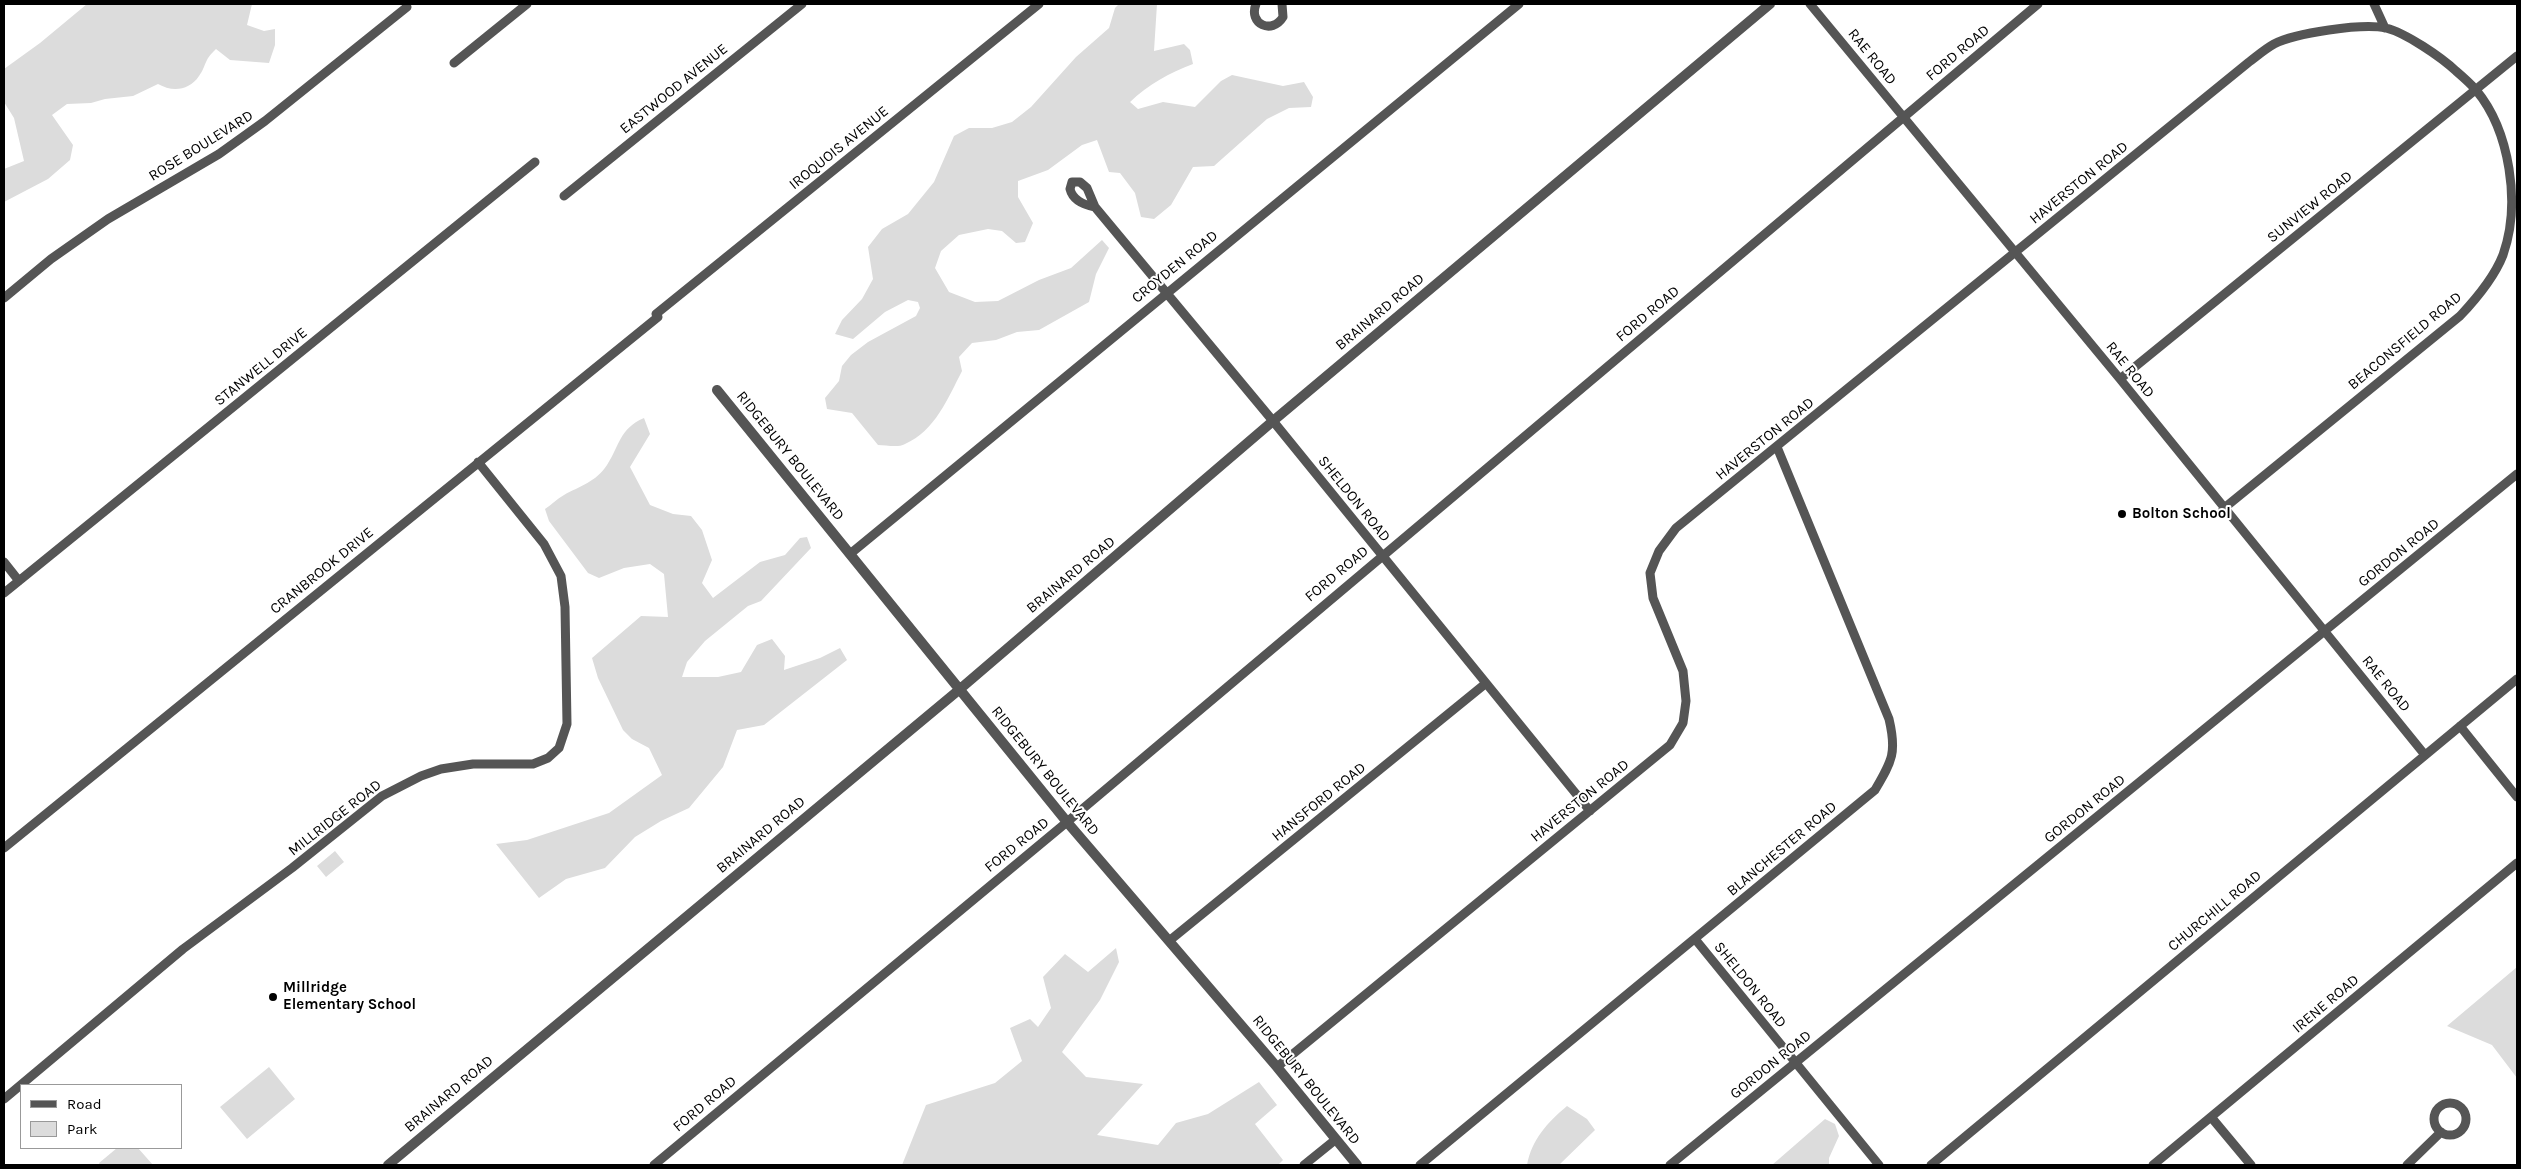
<!DOCTYPE html>
<html>
<head>
<meta charset="utf-8">
<style>
	body { margin:0 }
	#map { position:relative; width:2521px; height:1169px; overflow:hidden; background:#fff; font-family:Karla,sans-serif }
	canvas { display:block }
	.frame { position:absolute; inset:0; border:5px solid #000; pointer-events:none }
	.legend { position:absolute; left:20px; top:1084px; width:162px; height:65px; box-sizing:border-box; background:#fff; border:1px solid #999; margin:0; padding:6px 9px; list-style:none; font-size:15px; color:#000 }
	.legend li { display:flex; align-items:center; gap:10px; height:25px }
	.legend b { width:25px; border:1px solid #999 }
</style>
</head>
<body>
<div id="map">
<canvas width="2521" height="1169"></canvas>
<div class="frame"></div>
<ul class="legend">
<li><b style="height:6px;background:#555"></b>Road</li>
<li><b style="height:14px;background:#dcdcdc"></b>Park</li>
</ul>
</div>
<script>
const context = document.querySelector('canvas').getContext('2d');
context.lineJoin = 'round';
function fillPath(path, color) { context.fillStyle = color; context.fill(path, 'evenodd'); }
function trace(path, color, width, dash) { context.strokeStyle = color; context.lineWidth = width; context.lineCap = dash ? 'butt' : 'round'; context.setLineDash(dash || []); context.stroke(path); }
function write(font, color, halo, rows, align = 'center') {
  context.font = font + ' Karla,sans-serif'; context.lineWidth = 4; context.setLineDash([]); context.textBaseline = 'middle'; context.strokeStyle = halo; context.fillStyle = color; for (const [text, x, y, turn = 0] of rows) {
    context.save(); context.translate(x, y); context.rotate((+turn || 0) * Math.PI / 180); context.textAlign = isNaN(turn) ? turn : align; if (halo) context.strokeText(text, 0, 0); context.fillText(text, 0, 0); context.restore();
  }
}
fillPath(new Path2D(`
	M87 4H252L247 25 264 31 275 29V45L269 63 230 60 216 49C203 61 207 65 199 76 189 91 172 92 158 84L133 96 105 99 91 103 67 104 52 115 73 145 70 160 48 179 4 202V169L24 161 14 118 4 102V69L40 43Z
	M1119 4H1157L1154 51 1184 44 1190 50 1193 64C1169 73 1149 84 1130 102L1138 109 1163 102 1195 107 1221 81 1232 75 1283 86 1304 82 1313 97 1311 107 1289 108 1267 119 1214 166 1193 167 1171 205 1154 219 1141 217 1135 193 1120 173 1109 172 1097 140 1082 145 1048 170 1018 181V197L1033 223 1025 242 1016 243 1002 231 988 229 959 235 941 251 935 268 949 292 975 302 998 301 1039 280 1071 268 1102 240 1109 248 1096 274 1089 302 1039 330 1017 332 996 340 972 343 959 357 962 371C948 398 935 431 905 444 898 448 886 445 878 445L852 413 827 409 825 398 839 381 842 366 851 355 868 342 916 316 920 308 918 302 908 300 885 312 853 339 835 334 842 320 862 299 873 279 868 247 882 229 908 214 934 182 954 136 969 128H992L1012 122 1031 107 1076 57 1109 28 1115 8Z
	M644 418 650 434 630 467 650 505 673 514 691 516 702 530 712 560 702 583 713 598 760 562 785 555 800 538 807 537 811 548 761 601 748 606 705 641 687 662 682 677H718L741 672 757 645 772 639 785 656 784 670 820 658 840 648 847 660 764 725 737 730 723 767 689 808 661 821 635 837 605 868 566 879 539 898 496 844 527 840 609 813 662 775 649 748 632 739 623 730 598 678 592 658 641 616 668 617 664 574 650 564 624 568 599 578 588 573 549 521 545 509C551 505 557 499 564 495 580 486 596 482 607 465 620 445 619 429 644 418Z
	M335 851 344 862 326 877 317 866Z
	M1116 948 1119 962 1100 1000 1062 1052 1086 1077 1143 1084 1097 1135 1158 1145 1176 1123 1208 1114 1259 1082 1277 1105 1255 1124 1283 1160 1278 1165H902L926 1105 995 1083 1022 1061 1010 1028 1030 1019 1038 1027 1051 1008 1043 977 1065 954 1088 972Z
	M2517 967V1078L2492 1045 2447 1026Z
	M269 1067 295 1099 247 1139 220 1107Z
	M1567 1106 1587 1119 1595 1130 1559 1165H1527C1532 1139 1547 1123 1567 1106Z
	M1825 1119 1835 1124 1839 1136 1829 1158V1165H1772Z
	M117 1148H138L153 1165H100L99 1163Z`), '#dcdcdc');
trace(new Path2D(`
	M1256 4C1248 24 1272 35 1283 17L1282 4
	M1810 4 2120 379 2425 755
	M2374 4 2385 28
	M454 63 527 4
	M564 196 802 4
	M1095 207C1084 205 1073 201 1070 189L1072 182H1080L1087 188 1095 207 1273 421 1590 811
	M4 298 51 259 108 219 219 154 265 121 407 7
	M656 314 1039 4
	M2120 379 2517 56
	M850 554 1519 4
	M4 562 19 581
	M4 593 535 162
	M2460 726 2517 797
	M4 848 658 317
	M1695 939 1879 1165
	M1169 941 1485 684
	M1277 1067 1670 745 1683 723 1686 701 1683 671 1653 598 1650 573 1659 551 1676 528 2249 62C2257 56 2265 49 2274 44 2295 33 2362 23 2386 28 2406 33 2441 57 2456 71 2463 77 2470 83 2476 90 2510 131 2521 204 2503 255 2494 278 2477 298 2460 316L2223 509
	M4 1099 183 949 292 868 382 796 421 776 441 769 473 764H533L548 758 559 748 567 724 565 607 561 576 544 544 478 462
	M2434 1119a16 16 0 1 1 32 0a16 16 0 1 1-32 0Z
	M2211 1117 2251 1165
	M654 1165 1067 822 2038 4
	M1304 1165 1335 1140
	M1420 1165 1875 790C1892 761 1897 753 1889 719L1777 447
	M1670 1165 2517 474
	M1931 1165 2517 679
	M2153 1165 2517 863
	M2407 1165 2441 1132`), '#555', 9);
trace(new Path2D(`
	M717 390 1067 822 1277 1067 1357 1165
	M388 1165 960 689 1273 421 1770 4`), '#555', 10);
for (const [x, y, r, color] of [
	[2122,514,5,"#000"],
	[273,997,5,"#000"]
]) { const dot = new Path2D(); dot.arc(x, y, r, 0, 2 * Math.PI); context.fillStyle = color; context.fill(dot); trace(dot, '#fff', 2); }
write('15px', '#000', '#fff', [
	["FORD ROAD",1958,53,-40],
	["RAE ROAD",1872,57,51],
	["EASTWOOD AVENUE",674,89,-39],
	["ROSE BOULEVARD",201,146,-32],
	["IROQUOIS AVENUE",839,148,-39],
	["HAVERSTON ROAD",2079,183,-39],
	["SUNVIEW ROAD",2310,207,-39],
	["CROYDEN ROAD",1175,267,-39],
	["BRAINARD ROAD",1380,312,-40],
	["FORD ROAD",1648,314,-40],
	["BEACONSFIELD ROAD",2405,341,-40],
	["STANWELL DRIVE",261,367,-39],
	["RAE ROAD",2130,370,51],
	["HAVERSTON ROAD",1765,439,-39],
	["RIDGEBURY BOULEVARD",790,456,51],
	["SHELDON ROAD",1354,499,51],
	["GORDON ROAD",2399,553,-39],
	["CRANBROOK DRIVE",322,571,-39],
	["FORD ROAD",1337,574,-40],
	["BRAINARD ROAD",1071,575,-40],
	["RAE ROAD",2386,684,51],
	["RIDGEBURY BOULEVARD",1045,771,51],
	["HAVERSTON ROAD",1580,801,-39],
	["HANSFORD ROAD",1319,802,-39],
	["GORDON ROAD",2085,809,-39],
	["MILLRIDGE ROAD",335,818,-38],
	["BRAINARD ROAD",761,835,-40],
	["FORD ROAD",1017,845,-39],
	["BLANCHESTER ROAD",1782,849,-40],
	["CHURCHILL ROAD",2215,911,-40],
	["SHELDON ROAD",1750,985,51],
	["IRENE ROAD",2326,1004,-40],
	["GORDON ROAD",1771,1065,-39],
	["RIDGEBURY BOULEVARD",1306,1080,51],
	["BRAINARD ROAD",449,1094,-40],
	["FORD ROAD",705,1104,-40]
]);
write('bold 15px', '#000', '#fff', [
	["Bolton School",2132,514],
	["Millridge",283,988],
	["Elementary School",283,1005]
], 'left');
</script>
</body>
</html>
